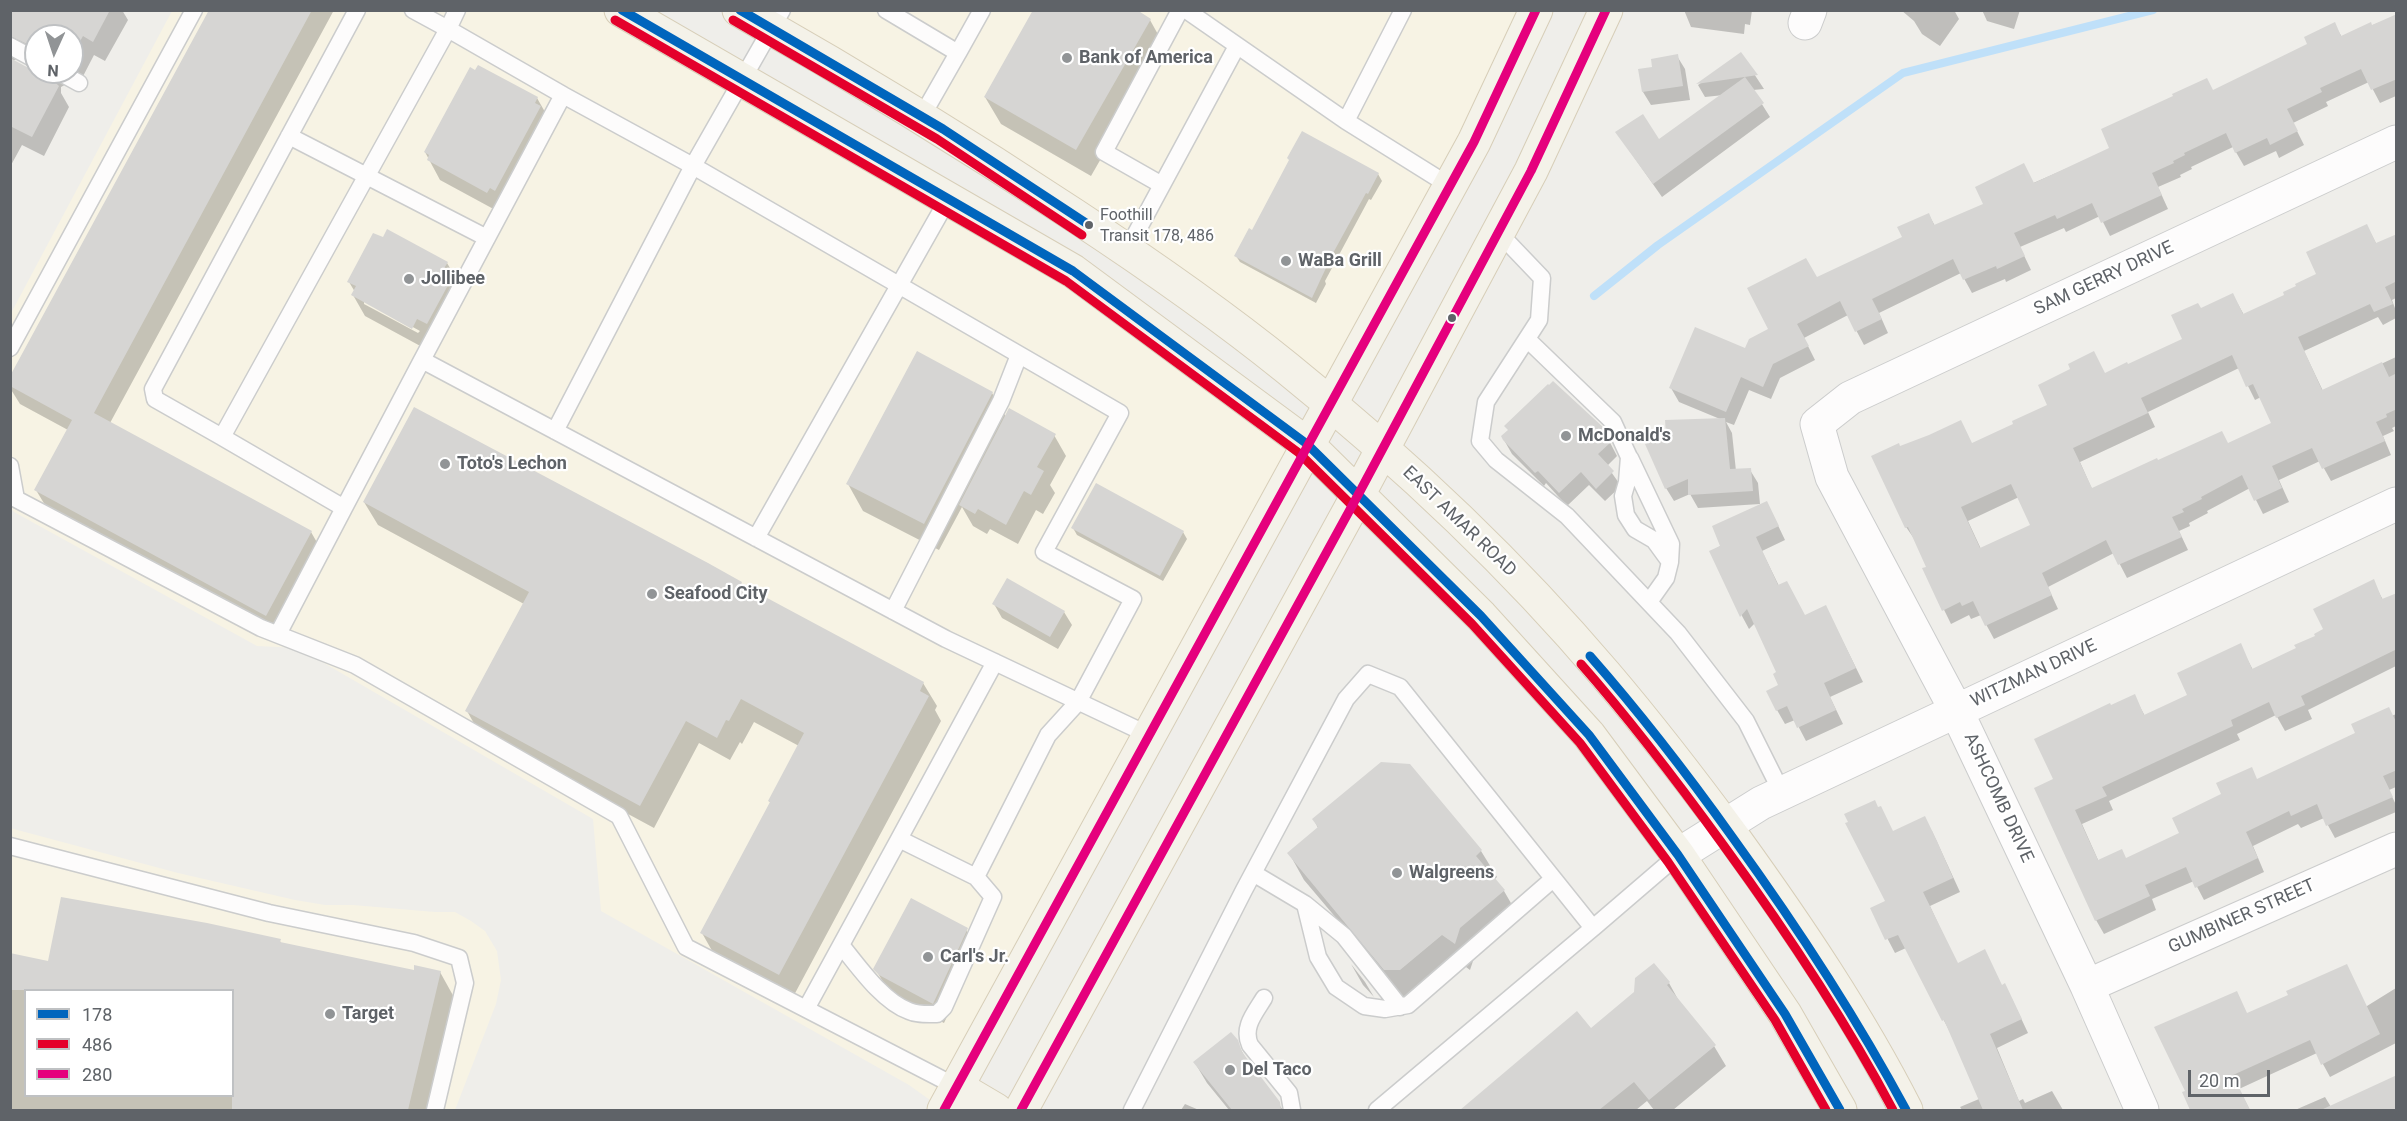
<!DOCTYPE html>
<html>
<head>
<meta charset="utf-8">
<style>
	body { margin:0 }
	#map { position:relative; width:2407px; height:1121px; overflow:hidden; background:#efeeea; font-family:Roboto,sans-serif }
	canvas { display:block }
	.frame { position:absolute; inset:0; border:12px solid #5f6368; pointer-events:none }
	.legend { position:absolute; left:24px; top:989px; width:210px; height:108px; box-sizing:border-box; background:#fff; border:2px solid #bfc1c3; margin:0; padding:8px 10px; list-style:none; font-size:18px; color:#5f6368 }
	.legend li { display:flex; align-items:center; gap:12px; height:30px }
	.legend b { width:30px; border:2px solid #bfc1c3 }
	.north { position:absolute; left:24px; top:24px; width:60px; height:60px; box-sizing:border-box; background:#fff; border:2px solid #bfc1c3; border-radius:50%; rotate:183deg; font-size:16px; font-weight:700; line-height:24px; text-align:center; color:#5f6368 }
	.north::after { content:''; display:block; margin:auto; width:21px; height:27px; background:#919496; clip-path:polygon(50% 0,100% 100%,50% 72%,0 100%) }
	.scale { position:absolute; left:2188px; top:1070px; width:82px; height:27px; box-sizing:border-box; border:3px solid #5f6368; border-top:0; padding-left:8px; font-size:18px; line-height:21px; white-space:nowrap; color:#5f6368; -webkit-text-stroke:4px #fff; paint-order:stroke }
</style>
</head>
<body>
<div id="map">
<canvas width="2407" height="1121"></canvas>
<div class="frame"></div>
<ul class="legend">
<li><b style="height:8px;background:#0065bd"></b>178</li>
<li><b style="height:8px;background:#e4002b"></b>486</li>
<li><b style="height:8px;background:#e5007d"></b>280</li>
</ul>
<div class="north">N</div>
<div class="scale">20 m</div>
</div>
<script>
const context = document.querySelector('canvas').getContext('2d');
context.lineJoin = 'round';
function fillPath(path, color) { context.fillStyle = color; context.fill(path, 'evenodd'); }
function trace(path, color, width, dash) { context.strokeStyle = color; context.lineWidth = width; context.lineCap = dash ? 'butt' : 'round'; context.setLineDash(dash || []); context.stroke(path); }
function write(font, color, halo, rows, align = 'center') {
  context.font = font + ' Roboto,sans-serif'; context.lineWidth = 4.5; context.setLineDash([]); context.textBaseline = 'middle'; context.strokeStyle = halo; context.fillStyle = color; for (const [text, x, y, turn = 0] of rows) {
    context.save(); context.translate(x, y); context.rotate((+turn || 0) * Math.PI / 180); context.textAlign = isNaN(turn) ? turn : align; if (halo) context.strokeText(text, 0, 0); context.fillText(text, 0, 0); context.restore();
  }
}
fillPath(new Path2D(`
	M172 11H621L1073 271 1307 444 944 1110 909 1085 601 911 593 819 298 648 257 646 14 512 10 507V315Z
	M739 11H1533L1329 404Z
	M10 828 178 873 295 900 325 905H353L435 912H455L471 921 485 931 497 951 501 980 496 1004 455 1110H11ZM26 990H232V1096H26Z`), '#f7f3e4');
fillPath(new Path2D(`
	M10 10H122L128 20 105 61 94 55 79 84 70 82 61 87V93L69 107 44 156 22 145 10 167ZM36 36H72V72H36L13 61 21 56 36 62Z
	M210 10H334L110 423 311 532 323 553 278 635 48 510 36 490 68 430 20 404 10 388V379Z
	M1684 10H1752L1750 25 1745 24 1744 34 1691 27Z
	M1901 10H1954L1959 19 1940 46 1922 34 1914 21Z
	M1982 10H2020L2014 29 1987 21Z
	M2396 16V96L2380 103 2369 82 2326 102 2328 106 2293 123 2304 145 2279 158 2276 151 2244 166 2233 147 2191 167 2192 169 2180 175 2181 177 2158 187 2168 209 2110 236 2100 216 2066 232 2064 228 2020 247 2031 270 2006 282 2005 279 1972 293 1961 273 1879 313 1888 333 1864 345 1848 315 1804 338 1815 360 1780 378 1771 399 1749 390 1734 425 1726 422 1732 433 1736 471 1750 470 1758 483 1760 504 1698 508 1690 494 1674 501 1666 488 1720 419 1679 402 1671 388 1745 350 1770 329 1816 279 1904 237 1929 215 1935 226 2111 149 2213 91 2309 45 2334 24 2342 37Z
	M1150 20 1165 47 1091 176 1001 124 985 97Z
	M1741 54 1764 89 1753 90 1770 117 1662 197 1617 133 1659 141 1724 95 1705 97 1698 85Z
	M1677 56 1685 69 1690 100 1651 105 1643 92 1654 69Z
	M478 67 537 98 549 119 499 212 440 180 425 152Z
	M1290 161 1378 174 1382 181 1371 200 1369 199 1325 281 1326 284 1316 303 1240 262 1236 256 1252 232Z
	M2367 226 2377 245 2396 236V298L2392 300 2396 311V318L2383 325 2378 317 2304 351 2323 391 2396 357V426L2392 428 2394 431 2383 436 2391 455 2331 481 2320 461 2279 480 2289 502 2263 514 2250 488 2207 511 2208 513 2189 523 2190 526 2179 531 2188 550 2127 578 2114 553 2048 587 2058 609 1994 639 1981 615 1971 619 1969 615 1951 624 1924 569 1928 567 1915 540 1906 527 1900 448 1973 445 2015 424 2105 375 2184 340 2201 310 2233 295 2244 315 2286 295 2318 275ZM2239 368 2255 400 2261 397 2273 424 2229 445 2157 462 2092 489 2080 462 2155 427 2148 412ZM2019 497 2032 526 1981 549 1968 521Z
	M383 239 447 263 459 283 424 348 365 316 353 295 355 292 349 282ZM364 300 420 331 418 333 364 304Z
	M992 393 1006 417 1054 435 1066 456 1050 485 1055 493 1043 514 1036 510 1018 544 990 529 987 534 973 526 962 507 939 550 863 511 848 484Z
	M1603 429 1617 456 1607 466 1621 486 1605 501 1589 485 1567 506 1546 483 1544 486 1512 454 1504 440Z
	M364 502 741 583 743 586 923 683 937 706 935 710 941 721 793 997 715 956 702 933 771 804 769 801 799 746 754 722 742 744 740 742 730 760 699 743 654 828 480 734 467 711 524 604 378 525Z
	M1774 517 1785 540 1762 551 1779 586 1805 617 1826 607 1863 682 1830 697 1843 724 1806 741 1795 720 1785 724 1777 710 1780 686 1778 673 1755 623 1749 629 1742 616 1711 551Z
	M1073 528 1183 532 1187 539 1163 581 1077 535Z
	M2373 581 2383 600 2396 597V666L2308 710 2312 719 2285 731 2276 715 2237 734 2240 740 2109 801 2113 810 2082 824 2099 862 2126 859 2181 833 2258 780 2396 714V787L2389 790 2396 805V812L2335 838 2324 818 2301 828 2298 824 2253 846 2264 872 2204 900 2194 881 2152 899 2156 910 2104 934 2096 920 2055 779 2111 707 2134 696 2145 716 2189 696 2240 645 2253 670 2298 649 2317 636Z
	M994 604 1064 612 1072 625 1058 649 1002 618Z
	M1314 820 1481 851 1497 877 1494 880 1504 891 1519 917 1475 955 1470 970 1458 961 1415 997 1402 996 1304 880 1289 853 1318 828Z
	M1932 831 1960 892 1930 906 1957 964 2002 986 2012 999 2028 1033 1997 1048 2019 1101 2023 1099 2025 1103 2052 1091 2063 1110H1962L1960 1107 1979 1099 1951 1034 1906 948 1895 953 1872 909 1887 902 1893 832Z
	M966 930 978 950 944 1023 893 996 887 989 875 968Z
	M280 941 281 943 415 971 440 972 455 999 430 1110H10V955L49 963ZM26 990H232V1096H26Z
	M1351 964 1365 982 1374 997 1363 985Z
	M1669 983 1680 1003 1714 1046 1726 1066 1673 1110H1654L1647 1101 1636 1110H1461L1499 1081 1591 1030Z
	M2396 988V1043L2330 1077 2317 1053 2239 1089 2250 1110H2192L2184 1093 2248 1015 2367 1006Z
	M1236 1041 1249 1064 1283 1110H1229L1207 1083 1195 1063Z
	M2396 1077V1110H2295L2325 1097 2331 1107Z
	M1185 1104 1199 1110H1181Z`), '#0003');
trace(new Path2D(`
	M1594 296 1658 245 1903 73 2153 10`), '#bfe0f9', 8);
fillPath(new Path2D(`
	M10 10H110L93 42 83 36 72 55V36H36V48L10 36Z
	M209 10H312L94 413 312 531 266 616 34 490 72 420 10 386V376Z
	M1033 10H1137L1151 19 1076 150 984 97Z
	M2397 14V79L2371 90 2361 69 2320 88 2322 92 2287 109 2298 131 2270 145 2267 138 2235 153 2226 133 2184 153 2185 155 2173 161 2174 163 2152 173 2162 195 2101 223 2092 203 2057 219 2055 215 2014 233 2025 256 1997 269 1996 266 1963 280 1953 259 1872 299 1882 319 1855 332 1840 301 1797 324 1809 346 1773 364 1763 387 1741 377 1726 412 1669 388 1695 327 1745 348 1749 339 1768 329 1747 288 1806 258 1817 277 1902 237 1897 227 1929 213 1934 225 1983 204 1975 187 2024 163 2034 183 2109 148 2101 129 2173 96 2172 94 2207 78 2213 90 2307 44 2304 37 2335 22 2341 36 2371 22 2372 25Z
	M1741 52 1758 75 1696 84Z
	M1678 54 1683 86 1642 92 1638 69 1652 67 1651 59Z
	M10 58 36 72H49L50 78 59 86 32 137 10 126Z
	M478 65 538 97 535 103 541 106 495 191 490 188 487 193 427 160 429 155 424 152 470 67 475 70Z
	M1745 77 1764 103 1653 184 1615 132 1643 114 1659 139Z
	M1302 131 1379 173 1368 194 1366 193 1332 255 1312 298 1234 256 1249 228 1252 230 1289 160 1287 158Z
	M2367 224 2376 243 2397 234V281L2385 287 2393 304 2374 312 2370 304 2298 337 2322 390 2382 362 2389 377 2397 373V409L2386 414 2387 417 2376 422 2385 441 2322 469 2312 448 2272 466 2282 488 2254 501 2242 475 2201 497 2202 499 2182 509 2184 512 2172 517 2182 537 2118 565 2106 540 2042 573 2052 595 1985 626 1973 601 1962 606 1960 602 1942 611 1922 568 1926 567 1908 527 1905 528 1871 456 1899 443 1900 446 1929 435 1961 420 1972 443 2013 424 2012 421 2047 405 2038 385 2070 369 2068 364 2094 351 2105 373 2127 362 2128 364 2182 339 2171 315 2198 303 2201 308 2233 293 2243 314 2284 295 2283 292 2296 286 2295 284 2316 274 2306 252ZM2232 355 2246 387 2253 384 2271 423 2228 443 2222 431 2158 460 2157 458 2092 488 2073 448 2148 413 2141 398ZM2011 484 2030 525 1980 548 1961 507Z
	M387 229 448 262 443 270 453 276 427 324 417 319 412 329 351 295 356 286 347 282 373 233 383 237Z
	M917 351 993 392 924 524 846 484Z
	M1553 381 1604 428 1611 442 1598 454 1614 471 1596 489 1581 472 1559 493 1538 471 1535 473 1503 440 1501 436 1508 430 1504 426 1548 384 1549 385Z
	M414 407 708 563 742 582 741 584 924 682 920 691 929 696 779 975 700 933 770 802 768 801 804 733 741 699 729 721 726 720 717 738 686 721 640 806 465 711 529 592 363 502Z
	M1009 408 1056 434 1037 467 1044 471 1031 495 1024 491 1006 525 978 509 975 514 959 505Z
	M1725 418 1730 469 1751 468 1753 491 1688 495V479L1665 489 1645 444 1666 435 1665 420Z
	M1096 483 1184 531 1160 576 1071 528Z
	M1767 501 1779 526 1756 537 1778 585 1787 581 1805 615 1826 605 1856 668 1824 683 1836 710 1797 728 1787 706 1776 711 1766 691 1778 685 1773 674 1776 672 1747 609 1740 617 1709 551 1720 546 1712 526Z
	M1007 578 1065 611 1050 637 992 604Z
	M2374 579 2382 599 2397 593V649L2301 696 2305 705 2276 718 2269 702 2231 720 2233 726 2102 787 2107 796 2075 810 2098 860 2122 849 2126 858 2179 833 2172 818 2221 794 2216 783 2252 767 2257 779 2355 733 2351 724 2389 707 2397 724V770L2383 776 2393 797 2326 826 2317 804 2291 816 2289 811 2246 832 2258 858 2195 888 2186 867 2145 885 2150 896 2095 921 2034 788 2053 779 2034 739 2110 703 2111 705 2135 694 2144 715 2187 695 2177 673 2241 643 2252 669 2296 648 2294 645 2315 636 2314 634 2323 629 2313 609Z
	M1381 762 1410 764 1482 850 1476 856 1505 890 1460 928 1455 944 1442 935 1400 970H1384L1287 853 1318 827 1312 819Z
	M1875 800 1878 807 1881 806 1893 831 1925 816 1937 841 1953 878 1923 892 1958 963 1985 949 2002 985 2005 983 2022 1019 1990 1034 2023 1110H1983L1944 1020 1942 1021 1898 935 1885 940 1870 908 1885 901 1845 823 1848 822 1844 814Z
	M61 897 207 923 281 939 280 942 414 970V965L441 971 408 1110H232V990H10V953L48 961Z
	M911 898 968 928 933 1004 879 975 873 969Z
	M1654 963 1670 982 1667 985 1716 1045 1649 1100 1634 1082 1599 1110H1460L1577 1011 1591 1028 1634 992 1635 978Z
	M2347 964 2380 1034 2321 1065 2310 1040 2233 1075 2250 1110H2190L2182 1092 2185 1091 2154 1027 2237 991 2247 1013 2288 995 2286 991Z
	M1231 1032 1238 1040 1242 1052 1280 1102 1281 1110H1232L1193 1062Z
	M2397 1075V1110H2321Z`), '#d6d5d3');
const lane = new Path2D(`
	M413 10 448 29 222 437 344 508 422 360
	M457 10 448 29 563 95
	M886 10 958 53 922 116
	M1186 10 1346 121 1450 186
	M10 46 36 60
	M958 53 982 10
	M59 72 79 83
	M1346 121 1403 10
	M289 136 487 238
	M1162 185 1104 152 1180 10
	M1498 232 1542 278 1539 320 1486 402 1480 441 1496 460 1567 516 1678 633 1746 721 1782 793
	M1127 250 1237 46
	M1527 339 1613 422 1629 457 1627 482 1623 496 1626 515 1635 529 1654 540 1670 562 1666 578 1649 602
	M10 348 194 10
	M555 431 693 166 782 10
	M222 437 155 399 153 389 357 10
	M1630 458 1671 544 1670 562
	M10 466 16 499 261 628 355 665 619 816 686 947 806 1009
	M756 538 948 199
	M893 611 1001 401 1019 355
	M278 634 344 508
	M899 839 995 662
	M10 846 269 913 414 943 459 958 465 983 435 1110
	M1253 873 1305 904 1318 957 1336 987 1364 1006 1385 1009 1408 1005 1553 879
	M1305 904 1344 936 1400 1007
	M841 945C858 966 883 1002 909 1011 918 1015 927 1014 937 1014L944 1007 993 897 976 877
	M1264 998C1255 1013 1242 1027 1250 1045L1289 1093 1292 1110
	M957 1087 806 1009 899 839 976 877 1048 735 1078 702 1133 599 1044 552 1120 413 693 166 563 95 422 360 946 639 1149 735
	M1132 1110 1244 890 1346 699 1368 674 1400 687 1593 928 1678 855
	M1377 1110 1593 928`);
const street = new Path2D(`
	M1805 23 1810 10
	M1678 855 1761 803 2396 504
	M2087 986 2396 849
	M2142 1110 2087 986 1956 710 1832 477 1817 424 1850 398 2396 142`);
const primary = new Path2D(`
	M621 10 1073 271 1307 444 1481 616 1589 735 1678 855 1785 1014 1840 1110
	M739 10C854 75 965 143 1074 215 1147 263 1219 313 1287 368 1401 460 1510 562 1605 674 1651 728 1694 784 1736 841 1798 927 1858 1016 1906 1110
	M957 1087 996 1110
	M944 1110 1474 142 1536 10
	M1021 1110 1358 495 1531 171 1606 10`);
trace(lane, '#cbcccc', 19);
trace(street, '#cbcccc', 35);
trace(primary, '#d7ceb8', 35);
trace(lane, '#fdfcfc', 16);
trace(street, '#fdfcfc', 33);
trace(primary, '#f4f2e9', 33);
trace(new Path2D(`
	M622 10 1073 271 1307 444 1481 616 1589 735 1678 855 1785 1014 1840 1110
	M740 10 943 129 1089 225
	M1590 656C1641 714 1688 775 1733 838 1796 925 1855 1015 1906 1110`), '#0065bd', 9);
trace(new Path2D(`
	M615 20 1066 281 1299 453 1472 624 1580 743 1668 862 1775 1020 1826 1110
	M733 20 937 139 1082 235
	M1581 664C1632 722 1679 784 1724 846 1786 931 1844 1018 1893 1110`), '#e4002b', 9);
trace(new Path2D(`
	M944 1110 1474 142 1536 10
	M1021 1110 1358 495 1531 171 1606 10`), '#e5007d', 9);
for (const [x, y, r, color] of [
	[1067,58,6,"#919496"],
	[1089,225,5,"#5f6368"],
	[1286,261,6,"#919496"],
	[409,279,6,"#919496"],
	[1452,318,5,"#5f6368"],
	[1566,436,6,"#919496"],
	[445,464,6,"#919496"],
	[652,594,6,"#919496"],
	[1397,873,6,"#919496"],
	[928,957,6,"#919496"],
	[330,1014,6,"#919496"],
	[1230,1070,6,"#919496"]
]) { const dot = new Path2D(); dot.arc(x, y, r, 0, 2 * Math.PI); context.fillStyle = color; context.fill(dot); trace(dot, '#fff', 2); }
write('16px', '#5f6368', '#fff', [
	["Foothill",1100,216],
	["Transit 178, 486",1100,237]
], 'left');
write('bold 18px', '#5f6368', '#fff', [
	["Bank of America",1079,58],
	["WaBa Grill",1298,261],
	["Jollibee",421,279],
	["McDonald's",1578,436],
	["Toto's Lechon",457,464],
	["Seafood City",664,594],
	["Walgreens",1409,873],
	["Carl's Jr.",940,957],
	["Target",342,1014],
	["Del Taco",1242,1070]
], 'left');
write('18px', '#5f6368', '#fff', [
	["SAM GERRY DRIVE",2104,279,-25],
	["EAST AMAR ROAD",1459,522,44],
	["WITZMAN DRIVE",2034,674,-25],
	["ASHCOMB DRIVE",1998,798,65],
	["GUMBINER STREET",2242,917,-24]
]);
</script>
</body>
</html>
